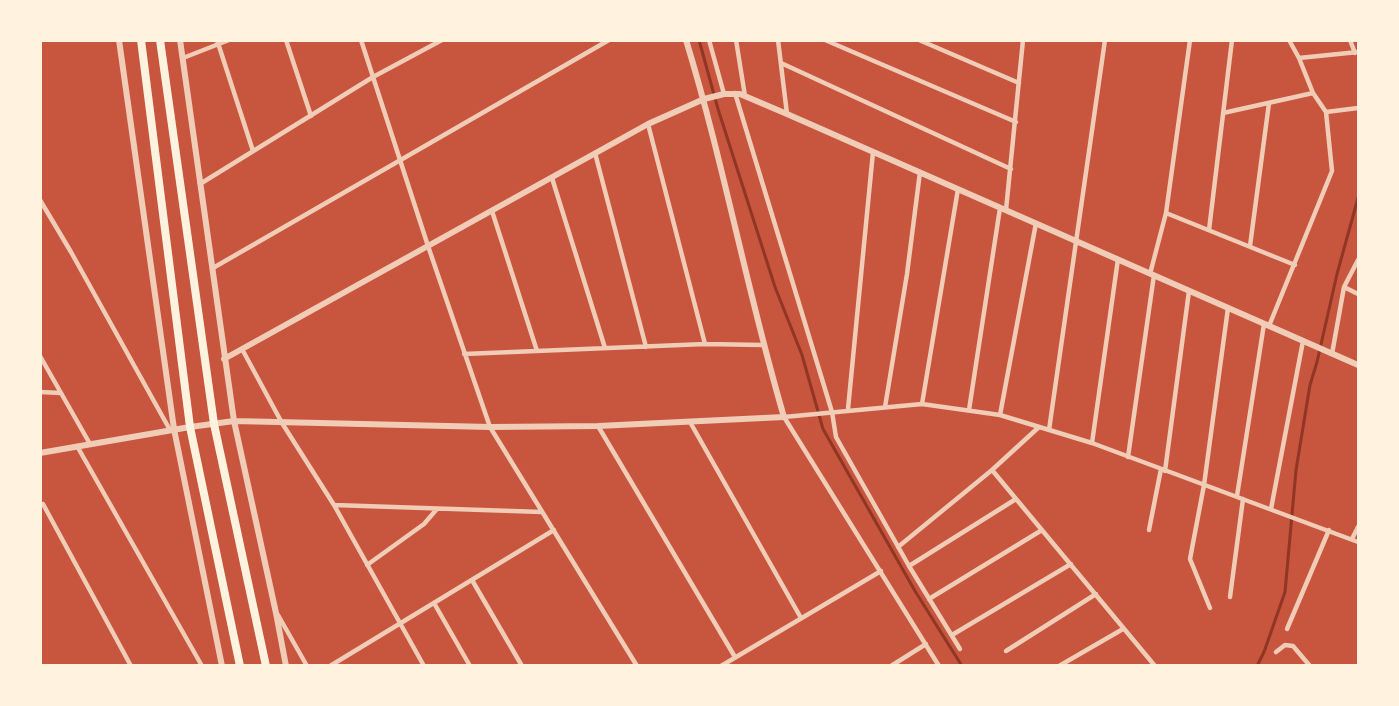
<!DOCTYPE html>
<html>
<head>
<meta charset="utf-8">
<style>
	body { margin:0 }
	#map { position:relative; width:1399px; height:706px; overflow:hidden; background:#c8553d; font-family:"Noto Sans",sans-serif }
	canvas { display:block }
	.frame { position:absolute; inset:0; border:42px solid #fff3e0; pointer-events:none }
</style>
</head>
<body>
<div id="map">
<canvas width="1399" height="706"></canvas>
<div class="frame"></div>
</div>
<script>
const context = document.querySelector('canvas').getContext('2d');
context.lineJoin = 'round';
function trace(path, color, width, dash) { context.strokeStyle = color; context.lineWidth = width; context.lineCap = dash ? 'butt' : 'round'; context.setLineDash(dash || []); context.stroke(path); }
trace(new Path2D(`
	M699 40 718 109 775 287 802 355 823 429 915 591 962 666
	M1257 666 1264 652 1285 592 1296 470 1310 385 1317 362 1337 274 1358 198`), '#8f3625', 3);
trace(new Path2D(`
	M217 40 253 151
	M286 40 311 116
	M361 40 428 246 490 427 637 666
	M709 40 724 94
	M736 40 745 96
	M778 40 787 114
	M825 40 1016 122
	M919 40 1019 83
	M1350 40 1355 53
	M183 58 229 40
	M1299 58 1358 52
	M781 63 1011 169
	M735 93 832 412 836 437 909 566 960 649
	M1326 112 1358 108
	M1223 113 1313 93
	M648 124 705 344
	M595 153 646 347
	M552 178 605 348
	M200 184 373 77 442 40
	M40 200 71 252 170 430
	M1006 210 1023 40
	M492 211 537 351
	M1166 213 1295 265
	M1209 230 1232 40
	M1250 246 1269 103
	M213 268 609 40
	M1150 274 1166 213 1190 40
	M1344 287 1358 294
	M1269 326 1332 171 1326 112 1313 93 1299 58 1289 40
	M242 349 282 423 334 505 424 666
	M464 354 705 344 763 345
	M1332 354 1344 287 1358 260
	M40 356 90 444
	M40 392 61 393
	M922 404 958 189
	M885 407 907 274 920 172
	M848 409 873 152
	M969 410 1000 208
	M1000 415 1036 223
	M784 417 922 404 1000 415 1092 443 1358 542
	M784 417 939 666
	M690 422 801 618
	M598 426 735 657
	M1049 430 1105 40
	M1092 443 1118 259
	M77 446 202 666
	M1128 457 1154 275
	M992 470 1155 666
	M1165 471 1189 291
	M1237 496 1264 324
	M43 504 131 666
	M334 505 542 512
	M1271 509 1303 341
	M1149 530 1161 469
	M1352 539 1358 527
	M898 547 992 470 1039 427
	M367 565 424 524 436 510
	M909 566 1016 499
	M472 580 522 666
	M1230 597 1243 499
	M929 599 1042 530
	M434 603 470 666
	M1210 608 1190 559 1204 485 1228 308
	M278 615 307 666
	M1287 629 1329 530
	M952 635 1071 564
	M1006 651 1096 594
	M1276 652 1285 645 1293 646 1310 666
	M330 666 554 530
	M721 666 881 571
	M891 666 926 644
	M1059 666 1123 629`), '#f1ccb7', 4.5);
trace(new Path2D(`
	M119 40 174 429 222 666
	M180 40 234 421 276 613 286 666
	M224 359 648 124 704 99 724 94H740L787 114 1358 365
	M40 453 190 427 234 421 490 427 598 426 784 417C747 292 724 164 686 40`), '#f1ccb7', 6);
trace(new Path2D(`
	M141 40 190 427 240 666
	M160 40 214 424 266 666`), '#fff3e0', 8);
</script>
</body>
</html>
